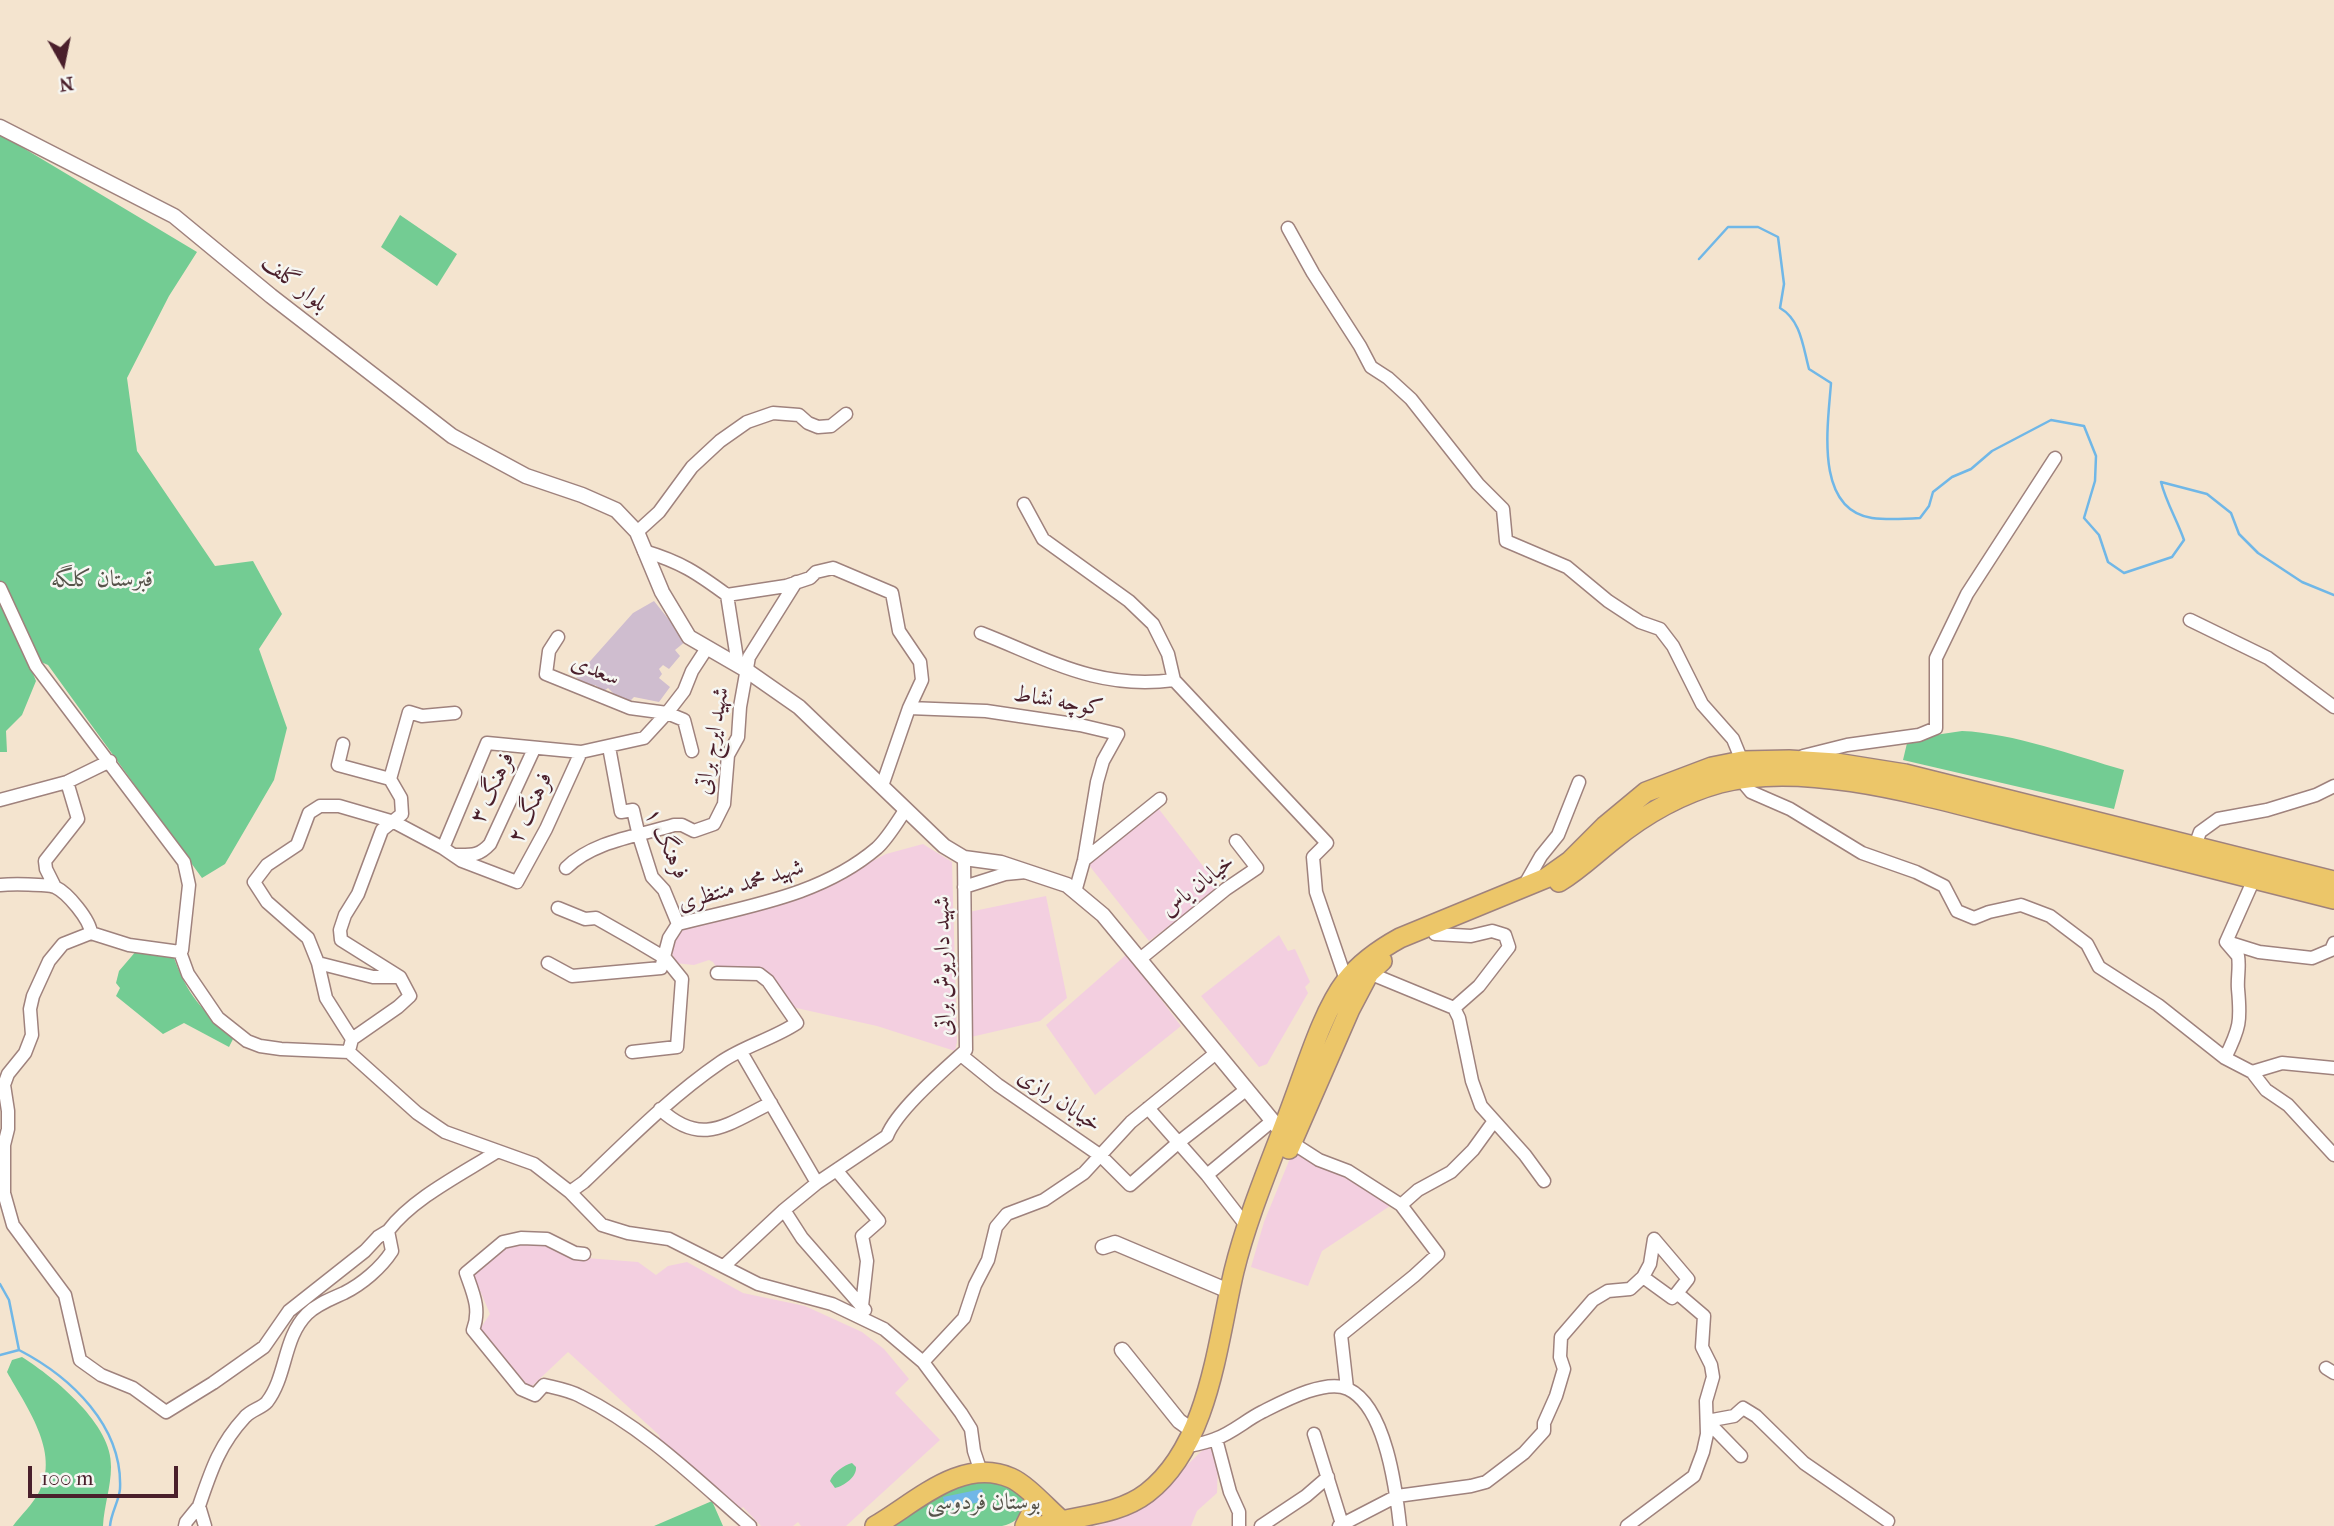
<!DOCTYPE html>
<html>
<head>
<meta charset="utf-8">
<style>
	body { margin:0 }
	#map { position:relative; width:2334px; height:1526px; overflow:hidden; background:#f4e4cf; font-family:"IM FELL French Canon",serif }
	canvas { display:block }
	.north { position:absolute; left:28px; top:28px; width:70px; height:70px; -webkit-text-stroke:5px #f6f6f2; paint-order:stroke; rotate:171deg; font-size:19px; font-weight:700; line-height:28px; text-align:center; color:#4a1f2b }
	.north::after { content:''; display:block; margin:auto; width:24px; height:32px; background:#4a1f2b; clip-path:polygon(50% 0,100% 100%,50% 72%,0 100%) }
	.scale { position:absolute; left:28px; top:1466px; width:150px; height:32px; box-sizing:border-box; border:4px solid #4a1f2b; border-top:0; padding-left:9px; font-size:21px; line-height:24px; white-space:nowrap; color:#4a1f2b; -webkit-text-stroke:5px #f6f6f2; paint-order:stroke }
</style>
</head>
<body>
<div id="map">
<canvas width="2334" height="1526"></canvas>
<div class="north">N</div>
<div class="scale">100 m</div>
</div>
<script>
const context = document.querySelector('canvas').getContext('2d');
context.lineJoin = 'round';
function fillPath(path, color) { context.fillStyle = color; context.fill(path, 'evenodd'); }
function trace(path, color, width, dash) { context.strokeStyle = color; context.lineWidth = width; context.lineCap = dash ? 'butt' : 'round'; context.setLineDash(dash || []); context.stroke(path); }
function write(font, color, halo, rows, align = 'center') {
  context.font = font + ' "IM FELL French Canon",Amiri,serif'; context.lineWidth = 5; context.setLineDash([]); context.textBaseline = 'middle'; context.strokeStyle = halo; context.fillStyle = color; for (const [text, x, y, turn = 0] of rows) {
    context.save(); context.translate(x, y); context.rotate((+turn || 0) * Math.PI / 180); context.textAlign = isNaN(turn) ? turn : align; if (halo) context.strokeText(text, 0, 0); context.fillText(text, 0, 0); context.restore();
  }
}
fillPath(new Path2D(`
	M1158 808 1220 888 1149 941 1088 864Z
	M923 844 952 862 957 1042 955 1051 877 1026 792 1007 763 968 716 967 713 962 709 960 694 965 675 963 671 949 680 929 818 889 886 854Z
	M1046 896 1067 998 1040 1021 971 1037 969 912Z
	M1279 935 1288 951 1295 949 1310 982 1305 987 1308 993 1267 1064 1259 1067 1201 996Z
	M1127 954 1181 1026 1095 1095 1046 1025Z
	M1293 1151 1345 1172 1393 1204 1322 1251 1308 1286 1251 1267 1264 1222Z
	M521 1243H539L573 1257 638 1262 656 1275 668 1266 687 1262 743 1293 805 1306 862 1332 884 1349 909 1379 895 1393 940 1440 846 1526H801L798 1522 793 1526H761L743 1507 736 1512 662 1446 659 1435 568 1352 530 1388 480 1329 490 1314 472 1272 501 1247Z
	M1208 1445 1218 1461 1217 1493 1197 1511 1191 1526H1096L1139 1511Z`), '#f3cfe0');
fillPath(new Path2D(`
	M654 601 686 641 675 650 680 656 669 669 663 665 659 669 662 674 659 678 670 687 659 702 634 697 629 702 623 703 608 688 604 691 595 685 591 690 576 677 633 613Z`), '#cfbdcf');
fillPath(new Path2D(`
	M0 134 197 252 169 296 127 378 137 451 215 566 253 561 282 614 259 649 287 728 274 780 225 864 202 878 48 665 34 659 28 661 36 681 22 715 6 731 7 752H0Z
	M400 215 457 254 437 286 381 247Z
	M1962 731C2013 733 2075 756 2124 770L2114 809 1903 760 1908 739Z
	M137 950 173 955C187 995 202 1011 234 1037L229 1047 184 1023 163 1034 116 996 120 988 116 983 119 971Z
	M22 1357C55 1378 113 1425 111 1467 111 1487 104 1506 103 1526H13C21 1515 33 1504 39 1492 61 1452 25 1405 7 1372L12 1360Z
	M852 1463 856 1467C857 1477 844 1486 835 1488L830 1481C833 1473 844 1465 852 1463Z
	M989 1478C996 1479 1006 1480 1012 1484 1033 1500 1025 1521 1002 1526H886L959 1483Z
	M712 1501 723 1526H654Z`), '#73cc93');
fillPath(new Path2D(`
	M982 1489 985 1501 946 1509 943 1497Z`), '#70b7e7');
trace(new Path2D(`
	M1699 259 1728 227H1758L1778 237 1784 284 1780 308C1801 320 1803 347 1809 369L1831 383C1828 425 1814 509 1872 518 1887 520 1905 519 1920 518L1929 506 1933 492 1952 477 1971 469 1992 451 2051 420 2084 426 2096 456 2095 481 2084 518 2099 535 2108 562 2124 573 2172 557 2184 540C2177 520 2166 502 2161 482L2207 494 2231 513 2239 534 2258 553 2302 582 2334 595
	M0 1284 9 1300 19 1350
	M0 1355 19 1350C71 1377 123 1426 120 1489 119 1501 111 1513 110 1526`), '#70b7e7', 2.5);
const minor = new Path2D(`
	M1288 228 1313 273 1360 346 1371 367 1388 378 1411 399 1478 484 1503 509 1506 541 1567 567 1608 601 1640 622 1660 629 1673 646 1702 704 1733 739 1742 761
	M1024 504 1043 539 1129 601 1153 624 1168 654 1174 680 1327 843 1313 857 1316 892 1346 980
	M637 532 659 512 692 467 720 441 747 422 773 413 799 415 808 423 818 427 831 426 846 414
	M644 551C681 562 697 573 727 595L738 665
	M0 588 36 666 184 862 189 885 182 950 180 952 188 974 218 1018 247 1041 260 1046 281 1049 349 1052 417 1113 445 1132 534 1164 570 1192 602 1225 628 1233 669 1239 758 1284 832 1304 884 1329 923 1362 961 1413 971 1429 974 1451 981 1472
	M727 595 786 586 810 578 816 572 833 568 892 593 899 631 920 662 922 680 909 708 882 786
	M2190 620 2268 658 2334 707
	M981 633C1050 660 1097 690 1174 680
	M558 637 549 651 546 674 630 708 667 713 684 720 692 751
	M909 708 986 711 1080 725 1118 734 1103 761 1097 782 1084 860 1075 892
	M343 744 338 765 390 779 401 798 402 814 382 830 358 894 345 915 340 930 341 940 400 977 410 996 398 1007 352 1039 350 1047
	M609 747 621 812 633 810 639 836 652 877 664 890 678 924
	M1803 756 1847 745 1919 735 1936 728V658L1967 594 2055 458
	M1743 778 1746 786 1751 792 1790 809 1862 853 1916 872 1944 886 1957 911 1974 918 1989 912 2021 905 2050 916 2087 944 2099 967 2158 1005 2225 1058 2252 1072 2282 1063 2334 1068
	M390 779 409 712 422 716 455 713
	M0 800 67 782 110 761
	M2195 846 2200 832 2218 819 2267 810 2316 795 2334 786
	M443 848 487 743 581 752 644 738 667 713 684 691 692 671 707 648
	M456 855C472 855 479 856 490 844L534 749
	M1084 860 1160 799
	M566 868C593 841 638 836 674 825H682L694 831 714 824 724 804 728 755 738 737 740 707 749 657 796 582
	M0 885C10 884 47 884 55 887 68 893 90 920 91 933
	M1524 886 1541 856 1558 835 1579 782
	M55 887 46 869 45 861 78 819 67 782
	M964 887 1005 874 1026 872
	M558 908 585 919 596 918 633 939 665 958 682 979 677 1047 632 1052
	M1435 934 1471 936 1492 931 1505 935 1509 947 1479 986 1454 1008
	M2226 942 2254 879
	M2227 942 2259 952 2312 958 2331 950 2334 943
	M180 952 129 945 91 933 63 944 49 961 33 996 30 1009 32 1035 25 1053 8 1074 4 1085 8 1111V1129L4 1145V1193L13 1225 65 1295 80 1360 101 1375 133 1388 166 1412 213 1383 264 1347 289 1311 365 1251 378 1237 388 1231
	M1140 959 1226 889 1257 868 1236 841
	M318 963 373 977H397
	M548 963 572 976 661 968 669 938 678 924C747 906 821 896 877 848 888 838 897 822 906 809
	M1369 973 1454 1008 1459 1018 1472 1081 1481 1106 1525 1155 1544 1181
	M352 1039 326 998 318 963 308 938 267 902 254 882 267 865 297 845 309 813 320 806H339L394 822 443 848 462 861 517 882 546 829 581 752
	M741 1052 817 1183
	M961 1055 998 1085 1101 1156 1130 1185 1179 1142 1247 1089
	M2225 1058C2240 1028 2241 1021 2238 989 2237 978 2240 967 2238 956L2226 942
	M2252 1072 2266 1090 2288 1105 2334 1155
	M1148 1108 1207 1175 1248 1228
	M660 1109C702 1148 727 1124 771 1103
	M1291 1142 1319 1160 1348 1171 1401 1205 1438 1254 1414 1276 1341 1335 1347 1388
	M837 1171 879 1221 862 1236 867 1261 862 1306 865 1310
	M1207 1175 1272 1121
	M570 1192 584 1182C628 1140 670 1097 721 1062 744 1046 773 1039 797 1023L768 981 759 974 717 973
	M1401 1205 1418 1190 1451 1172 1473 1150 1494 1121
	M784 1210 802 1238 865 1310
	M584 1254 575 1253 547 1239 521 1238 503 1242 466 1273C473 1293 481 1309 473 1330L521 1389 535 1395 544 1385C556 1388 569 1390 580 1396 644 1427 697 1480 750 1526
	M724 1266 784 1210 817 1183 887 1136C897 1110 944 1070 966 1050L964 858
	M1643 1277 1650 1264 1654 1239 1688 1279 1677 1293
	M923 1362 964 1318 975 1285 988 1260 996 1227 1007 1214 1044 1200 1084 1173 1131 1122 1216 1053
	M2326 1368 2334 1373
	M1314 1434 1342 1524
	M1216 1439 1230 1492 1239 1512V1526
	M1184 1447C1194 1445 1206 1443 1215 1439 1232 1433 1246 1420 1262 1412 1282 1402 1326 1378 1348 1389 1386 1407 1396 1489 1400 1526
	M1741 1456 1707 1421 1734 1416 1743 1408 1756 1416 1804 1463 1888 1521
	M199 1506C211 1471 219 1445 245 1417 251 1410 262 1408 267 1402 287 1376 283 1338 307 1314 317 1304 331 1299 344 1293 362 1284 381 1268 392 1251L388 1231C413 1198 462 1174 498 1151
	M185 1526 186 1522 199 1506 205 1526
	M1261 1526 1306 1496 1328 1477
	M1339 1526 1397 1496 1471 1486 1486 1482 1524 1453 1544 1431V1423L1556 1396 1564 1369 1560 1357 1561 1337 1593 1300 1608 1291 1630 1289 1643 1277 1672 1298 1677 1293 1704 1316 1702 1347 1711 1365 1713 1377 1706 1401 1707 1434 1703 1452 1694 1476 1627 1526`);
const tertiary = new Path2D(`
	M0 127 174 216 271 296 452 436 526 476 582 495 616 510 637 532 662 592 689 637 746 670 799 707 944 846 964 858 1001 863 1067 885 1103 915 1285 1136
	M1103 1247 1115 1243 1231 1292
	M1122 1350 1179 1421 1193 1431`);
const primary = new Path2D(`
	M1559 882C1580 869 1594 855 1613 840 1645 814 1680 794 1720 783 1813 759 1944 802 2036 824 2136 849 2235 874 2334 899
	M1289 1149 1350 1009 1369 973 1382 961
	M875 1526C915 1503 962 1456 1011 1478 1027 1485 1047 1508 1061 1520
	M1025 1526 1033 1510 1034 1497
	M1042 1526C1076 1515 1117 1516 1147 1493 1209 1445 1217 1343 1234 1271 1248 1214 1273 1157 1293 1102 1307 1065 1323 1011 1346 981 1360 963 1380 949 1400 938L1546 878 1570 861 1605 826 1646 792 1712 767 1742 761 1789 760 1836 763 1905 774 2334 881`);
trace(minor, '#9f827d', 15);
trace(tertiary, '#9f827d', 17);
trace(primary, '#9f827d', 22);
trace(minor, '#fff', 12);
trace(tertiary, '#fff', 14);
trace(primary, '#ecc669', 19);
write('23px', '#4a1f2b', '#f6f6f2', [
	["بلوار گلف",294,284,38],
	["سعدی",595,671,22],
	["کوچه نشاط",1058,702,10],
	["شهید ایرج براتی",713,741,-80],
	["فرهنگ ۳",493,788,-65],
	["فرهنگ ۲",531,808,-65],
	["فرهنگ ۱",666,844,65],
	["شهید محمد منتظری",741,886,-17],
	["خیابان یاس",1198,886,-38],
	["شهید داریوش براتی",944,966,-91],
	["خیابان رازی",1059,1101,34]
]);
write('23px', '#56534a', '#f6f6f2', [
	["قبرستان کلگه",102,580],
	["بوستان فردوسی",984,1503]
]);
</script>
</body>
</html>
